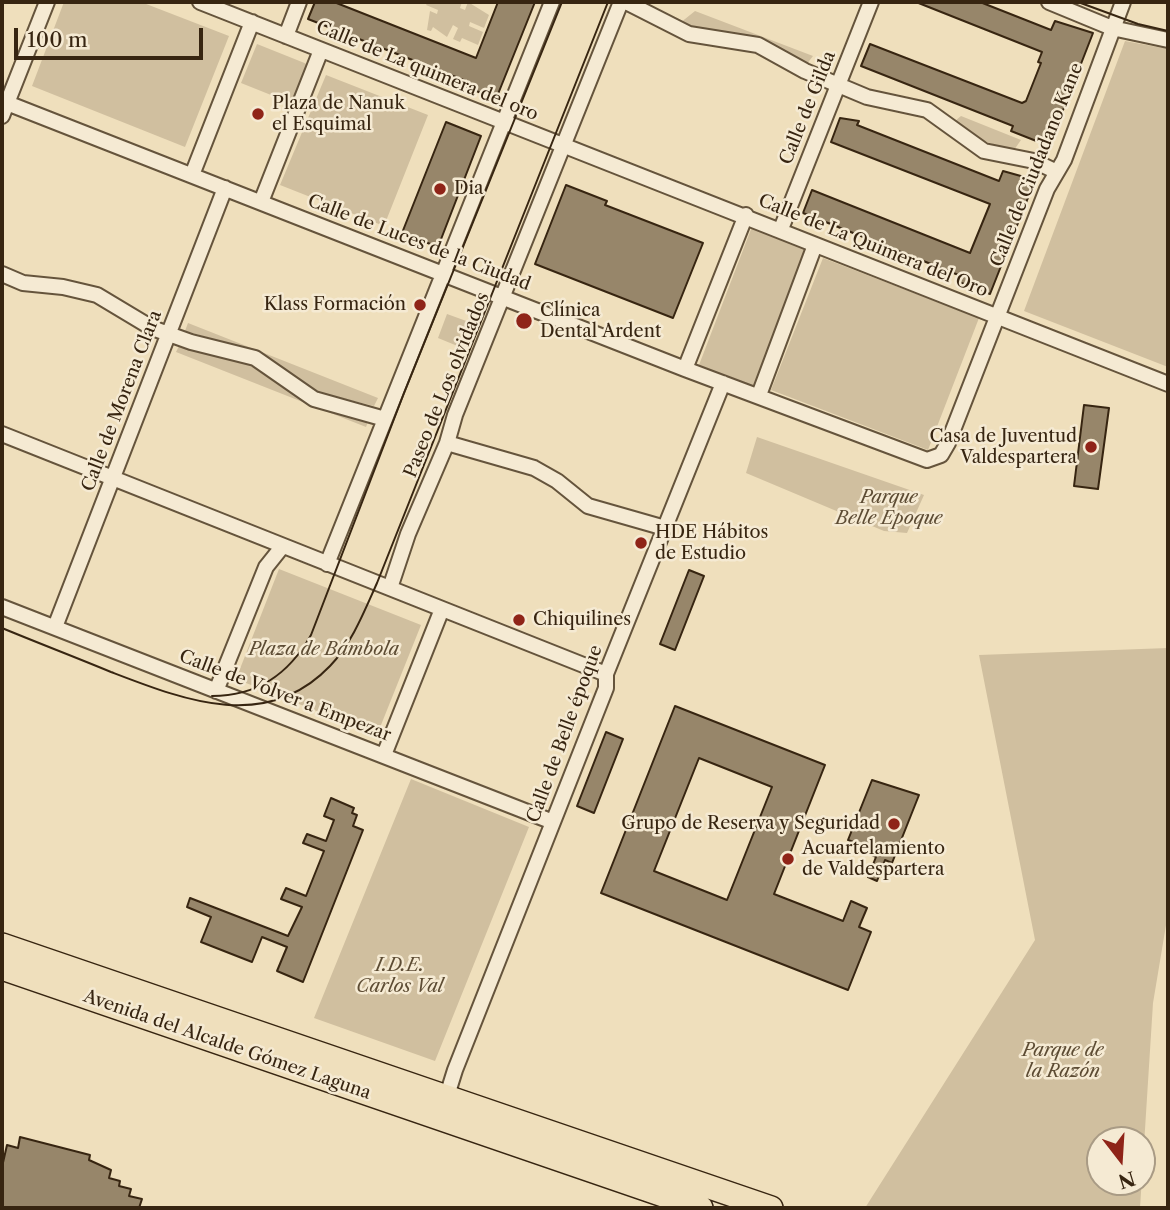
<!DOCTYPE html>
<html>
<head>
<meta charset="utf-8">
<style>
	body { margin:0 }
	#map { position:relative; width:1170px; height:1210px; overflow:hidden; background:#efdfbc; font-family:"Libre Caslon Text",serif }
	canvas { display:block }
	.frame { position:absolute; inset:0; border:4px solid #372511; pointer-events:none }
	.north { position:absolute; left:1086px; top:1126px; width:70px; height:70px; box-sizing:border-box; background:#f5ead3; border:2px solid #a99b85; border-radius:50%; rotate:163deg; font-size:19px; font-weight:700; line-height:28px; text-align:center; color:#372511 }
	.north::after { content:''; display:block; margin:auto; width:24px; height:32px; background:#8f2418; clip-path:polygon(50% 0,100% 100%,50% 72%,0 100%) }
	.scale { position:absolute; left:14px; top:28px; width:189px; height:32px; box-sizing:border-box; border:4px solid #372511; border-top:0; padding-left:9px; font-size:21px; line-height:24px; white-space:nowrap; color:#372511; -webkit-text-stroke:5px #f5ead3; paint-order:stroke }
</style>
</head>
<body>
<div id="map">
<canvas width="1170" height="1210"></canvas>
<div class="frame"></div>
<div class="north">N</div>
<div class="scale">100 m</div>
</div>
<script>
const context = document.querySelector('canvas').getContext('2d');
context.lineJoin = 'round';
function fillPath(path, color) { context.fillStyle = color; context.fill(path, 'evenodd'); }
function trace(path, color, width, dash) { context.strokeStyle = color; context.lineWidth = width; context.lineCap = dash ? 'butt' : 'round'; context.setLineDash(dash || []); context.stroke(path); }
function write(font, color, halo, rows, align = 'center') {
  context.font = font + ' "Libre Caslon Text",serif'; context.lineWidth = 5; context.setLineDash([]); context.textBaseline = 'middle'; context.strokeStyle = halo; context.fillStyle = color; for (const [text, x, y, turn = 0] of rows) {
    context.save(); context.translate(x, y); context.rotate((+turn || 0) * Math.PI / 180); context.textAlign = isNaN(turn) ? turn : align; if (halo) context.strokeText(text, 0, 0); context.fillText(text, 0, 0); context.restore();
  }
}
fillPath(new Path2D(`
	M64 2H141L229 36 185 147 32 86Z
	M428 2H462L460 8 465 10 468 2 489 15 484 28 470 22 469 26 483 32 478 45 462 38 460 42 453 39 458 28 453 25 447 37 433 27 431 31 427 30 430 11 437 14 438 10 426 5Z
	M695 11 813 56 806 65C786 54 769 40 746 35 725 30 700 35 680 23Z
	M1125 41 1168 49V367L1024 311Z
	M257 44 307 64 291 103 241 83Z
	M326 75 428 115 384 226 280 185Z
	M961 116 1021 140 1014 150C990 145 974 138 955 121Z
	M753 224 808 246 753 387 699 365Z
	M823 258 979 318 928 450 771 390Z
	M447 314 469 322 460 347 438 338Z
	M188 323 378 398 374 406 317 392 257 351 185 331Z
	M180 344 202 353 250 363 306 402 369 419 366 427 176 352Z
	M757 437 924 495 907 533 884 531 746 473Z
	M279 569 421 625 377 735 236 679Z
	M1168 648V913L1153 1003 1140 1208H865L1035 940 979 655ZM1100 1140H1142V1182H1100Z
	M411 779 529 827 435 1061 314 1018Z`), '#d0bf9f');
const building = new Path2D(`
	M315 2H334L476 58 498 2H535L496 99 464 86 466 81 308 19Z
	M916 2H980L1051 30 1055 21 1093 33 1049 146 1011 131 1013 126 861 66 870 44 1022 103 1026 101 1041 63 1038 62 1042 52Z
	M840 118 859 121 857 125 999 181 1003 171 1035 180 990 294 959 282 961 276 803 213 812 190 970 253 990 204 831 142Z
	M446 122 481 136 438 247 402 233Z
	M566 185 607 201 605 205 703 243 673 318 535 264Z
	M1084 405 1109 408 1098 489 1074 486Z
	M689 570 704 576 675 650 660 644Z
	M675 706 825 765 774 894 843 921 851 901 867 908 859 927 871 932 848 990 601 893ZM699 758 772 787 727 900 654 871Z
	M606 732 623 739 594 813 577 806Z
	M872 780 919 795 892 863 885 860 877 881 868 877 876 857 870 854 872 849 848 840Z
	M331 798 354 808 352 813 357 815 353 826 363 830 303 982 277 971 287 947 262 937 252 962 201 942 211 917 187 907 190 898 288 936 302 907 281 899 286 888 306 896 324 851 303 843 307 834 326 841 334 820 324 816Z
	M20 1137 90 1155 89 1160 111 1170 109 1178 120 1181 119 1186 131 1189 129 1196 142 1199 139 1208H2V1167L7 1145 18 1148Z`);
fillPath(building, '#97866a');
trace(building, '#372511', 2);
const minor = new Path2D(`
	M200 2 1168 384
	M626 2 689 34 758 45 805 71 867 97 927 110 984 151 1034 161 1057 172
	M1049 2 1112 28 1168 40
	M286 36 299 2
	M7 103 685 369 927 460 941 455 948 443 1047 189 1064 160 1123 2
	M2 116 47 2
	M192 175 252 22
	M261 202 321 50
	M781 229 871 2
	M2 274 23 283 63 287 97 295 152 328 191 342 255 358 314 399 385 419
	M685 369 746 215
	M759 395 815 245
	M2 434 606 674
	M447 443 534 468 557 481 588 506 665 528
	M327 564 552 2
	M390 588 408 534 447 443 455 415 621 2
	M2 607 553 822
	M55 627 225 188
	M216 691 266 567 282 547
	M384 755 442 609
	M445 1102 455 1070 606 688V674L723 383`);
const primary = new Path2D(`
	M2 945 771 1208
	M2 968 701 1208`);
trace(minor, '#65543c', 18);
trace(primary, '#372511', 26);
trace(minor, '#f5ead3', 14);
trace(primary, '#efdfbc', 23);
trace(new Path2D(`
	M1078 2 1138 24 1168 31
	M2 628C38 643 75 657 111 672 184 700 266 733 330 666 352 643 364 612 377 583L608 2
	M212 696C258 696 289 674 311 635L404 393 562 2`), '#372511', 2);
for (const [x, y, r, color] of [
	[258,114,7,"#8f2418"],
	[440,189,7,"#8f2418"],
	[420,305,7,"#8f2418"],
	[524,321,9,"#8f2418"],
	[1091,447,7,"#8f2418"],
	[641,543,7,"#8f2418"],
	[519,620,7,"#8f2418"],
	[894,824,7,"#8f2418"],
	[788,859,7,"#8f2418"]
]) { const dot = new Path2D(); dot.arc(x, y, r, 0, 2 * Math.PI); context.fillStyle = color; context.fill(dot); trace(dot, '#f5ead3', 2.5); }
write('18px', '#372511', '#f5ead3', [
	["Calle de La quimera del oro",427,71,22],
	["Calle de Gilda",808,108,-68],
	["Calle de Ciudadano Kane",1037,165,-68],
	["Calle de Luces de la Ciudad",419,243,21],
	["Calle de La Quimera del Oro",873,246,22],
	["Paseo de Los olvidados",447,385,-68],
	["Calle de Morena Clara",122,401,-69],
	["Calle de Volver a Empezar",285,696,21],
	["Calle de Belle époque",565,734,-70],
	["Avenida del Alcalde Gómez Laguna",227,1045,19]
]);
write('18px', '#372511', '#f5ead3', [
	["Plaza de Nanuk",272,104],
	["el Esquimal",272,125],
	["Dia",454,189],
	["Klass Formación",406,305,"right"],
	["Clínica",540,311],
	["Dental Ardent",540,332],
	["Casa de Juventud",1077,437,"right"],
	["Valdespartera",1077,458,"right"],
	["HDE Hábitos",655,533],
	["de Estudio",655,554],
	["Chiquilines",533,620],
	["Grupo de Reserva y Seguridad",880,824,"right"],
	["Acuartelamiento",802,849],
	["de Valdespartera",802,870]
], 'left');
write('italic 18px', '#5d4c34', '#f5ead3', [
	["Parque",889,498],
	["Belle Epoque",889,519],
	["Plaza de Bámbola",324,650],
	["I.D.E.",400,966],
	["Carlos Val",400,987],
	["Parque de",1063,1051],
	["la Razón",1063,1072]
]);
</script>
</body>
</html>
